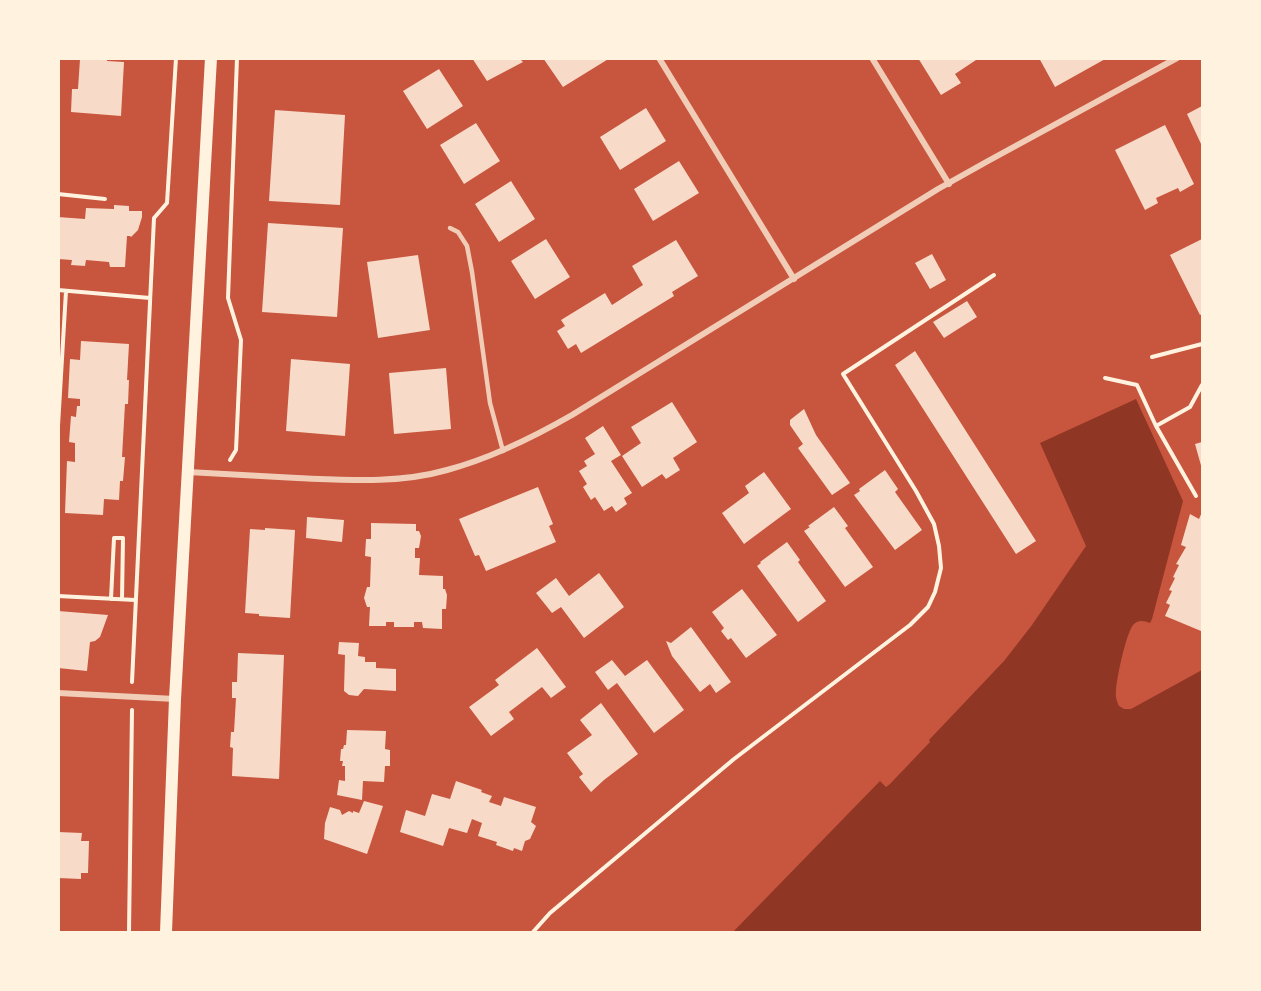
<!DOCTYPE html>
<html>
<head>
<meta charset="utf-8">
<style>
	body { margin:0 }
	#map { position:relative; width:1261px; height:991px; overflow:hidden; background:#c8553d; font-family:"Source Sans 3",sans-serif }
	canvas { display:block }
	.frame { position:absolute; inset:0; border:60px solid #fff3e0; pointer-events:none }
</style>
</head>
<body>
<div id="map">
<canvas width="1261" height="991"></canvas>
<div class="frame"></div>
</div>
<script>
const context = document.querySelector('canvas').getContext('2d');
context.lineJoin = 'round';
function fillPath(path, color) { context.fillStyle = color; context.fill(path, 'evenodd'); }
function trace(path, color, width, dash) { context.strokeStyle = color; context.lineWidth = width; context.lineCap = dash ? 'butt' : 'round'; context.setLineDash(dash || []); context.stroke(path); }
fillPath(new Path2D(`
	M1136 399 1183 501 1152 619 1150 623C1143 620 1137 620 1133 625 1126 634 1116 680 1116 692 1115 697 1117 701 1119 706L1124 709H1131L1202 670V932H733L880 781 886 787 890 784 930 742 929 740 1004 661 1032 625 1086 546 1040 443Z`), '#8f3625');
fillPath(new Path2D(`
	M93 58H107V61L124 62 121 116 71 112 72 89H78L80 59 93 60Z
	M472 58H519L523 62 487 81Z
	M543 58H610L563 87Z
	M918 58H979L955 74 961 83 941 95Z
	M1039 58H1107L1055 87Z
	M439 69 463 106 427 129 403 91Z
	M1202 106V146L1187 114Z
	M646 108 666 141 620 170 600 137Z
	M275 110 345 115 340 205 269 201Z
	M476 123 500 161 464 184 440 145Z
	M1165 125 1194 184 1180 192 1178 188 1156 198 1158 203 1145 210 1115 150Z
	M679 161 699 193 653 221 634 189Z
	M511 181 535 219 499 242 475 204Z
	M114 205 129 206V211H142V217L138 230 131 237 130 236H127L125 267H110L109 262 86 260 85 266 71 265 72 260 58 259V217L85 219 86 208 114 209Z
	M268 223 343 228 337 317 262 312Z
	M546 239 570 277 535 299 511 261Z
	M1202 239V314L1200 315 1170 255Z
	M676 240 698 276 672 292 674 296 581 353 576 344 568 349 557 331 565 326 561 320 605 293 612 305 643 285 632 266Z
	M932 254 946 280 930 289 915 263Z
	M418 255 430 330 378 338 367 262Z
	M967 301 977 317 944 338 933 322Z
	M81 341 129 344 127 380H129L128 404H125L122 457H125L123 481H120L119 500 104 499 103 515 65 513 67 461 75 462V443L69 442 71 416 76 417 77 406H80V399L68 398 70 359 80 360Z
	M915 351 1036 541 1016 554 895 365Z
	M291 359 350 364 345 436 286 431Z
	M446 368 451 429 394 434 389 373Z
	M672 402 697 442 673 458 680 470 666 479 662 474 642 487 622 456 641 443 631 427Z
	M804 409 816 435 850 483 832 495 798 448 803 444 790 425V420Z
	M603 426 621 455 611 461 632 493 624 498 627 504 616 512 612 506 604 511 595 497 591 500 583 487 587 484 579 471 587 466 584 461 595 454 585 438Z
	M1202 442V469L1195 444Z
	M885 470 898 489 895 492 922 530 895 550 854 495 860 491 859 489Z
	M764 472 791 509 744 544 722 513 749 493 745 486Z
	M538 487 553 524 549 526 556 542 486 571 479 555 475 556 459 519Z
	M834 507 848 526 845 528 873 567 845 587 804 531 810 527 808 526Z
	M1202 512V628L1201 631 1165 616 1170 605 1166 603 1172 591 1169 590 1175 578 1173 577 1179 565 1176 564 1186 547 1181 545 1190 514 1199 519Z
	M307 517 344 520 342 542 306 538Z
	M371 523 416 524V531H419L421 536 419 548H415V558H420L419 575 443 576V589H445L447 595 446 609H442V629L423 628 422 622H414V627H394V622H386V626H369L370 607H367L364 598 367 587H370L371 557 365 556 366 539H371Z
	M265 528 295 530 290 618 259 616V614L245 613 250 529 265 530Z
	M787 542 800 560 798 562 826 601 798 622 757 566 761 563 760 562Z
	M599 573 624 607 584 638 561 607 552 613 536 593 556 578 569 596Z
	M742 589 777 635 746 658 731 638 728 640 721 631 724 628 712 612Z
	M58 611 108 615 100 637 95 641 90 642 87 671 58 668Z
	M691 627 731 682 716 693 710 684 700 692 672 656 666 641 671 643Z
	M339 642 359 643 358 656 365 657V662H376V668L396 669V691L364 689 358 696 349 695 344 691 345 655 338 654Z
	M537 648 566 687 551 698 542 687 509 712 514 719 491 736 469 707 499 685 495 680Z
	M238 653 284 655 279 779 232 776 233 748 230 747 231 732H234L236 698H232V682H237Z
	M612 660 625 676 647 660 684 710 654 733 617 683 608 690 595 672Z
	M601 703 638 754 604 780 591 792 579 777 583 774 567 753 592 735 580 720Z
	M347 730 386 731 385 749 390 750V766H385L384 782 363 781 362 800 337 795 339 780 345 781V766H342L343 761H340L341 749H343L344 745H346Z
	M456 781 482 790 481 792 492 796 489 802 501 806 504 797 536 807 531 822 536 826 530 839 525 841 522 851 514 848 513 851 496 845 497 842 478 836 482 823 472 819 467 833 449 828 443 846 400 832 406 810 425 816 432 794 450 799Z
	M364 801 383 806 367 854 324 839 325 823 330 807 340 810 342 815 349 811 353 813V811L359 813Z
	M58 832 82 833 81 841H89L88 873H81V879L58 878Z`), '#f7dbc8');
trace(new Path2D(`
	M58 194 105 199
	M58 290 150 298
	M1152 357 1202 344
	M1105 378 1137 385 1156 426 1190 407 1202 385
	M58 426 66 291
	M1156 426 1196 496
	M230 460 236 450 241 340 228 298 237 58
	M58 596 135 600
	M111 599 114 538H123L122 599
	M132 682 154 218 167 203 176 58
	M129 932 132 710
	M533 932 550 913 734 759 910 625 928 607 935 592 941 568 939 546 934 524 916 491 843 374 994 275`), '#fff3e0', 4);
trace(new Path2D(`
	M450 228 458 232 467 246 472 272 490 403 503 451`), '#f1ccb7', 4.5);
trace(new Path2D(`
	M659 58 794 279
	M872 58 949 184
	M188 472C224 474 261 476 297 478 347 480 398 484 447 470 492 458 532 438 572 415L938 189 988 161 1177 58
	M58 693 175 699`), '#f1ccb7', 6);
trace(new Path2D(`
	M166 932 175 699 211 58`), '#fff3e0', 12);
</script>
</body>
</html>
